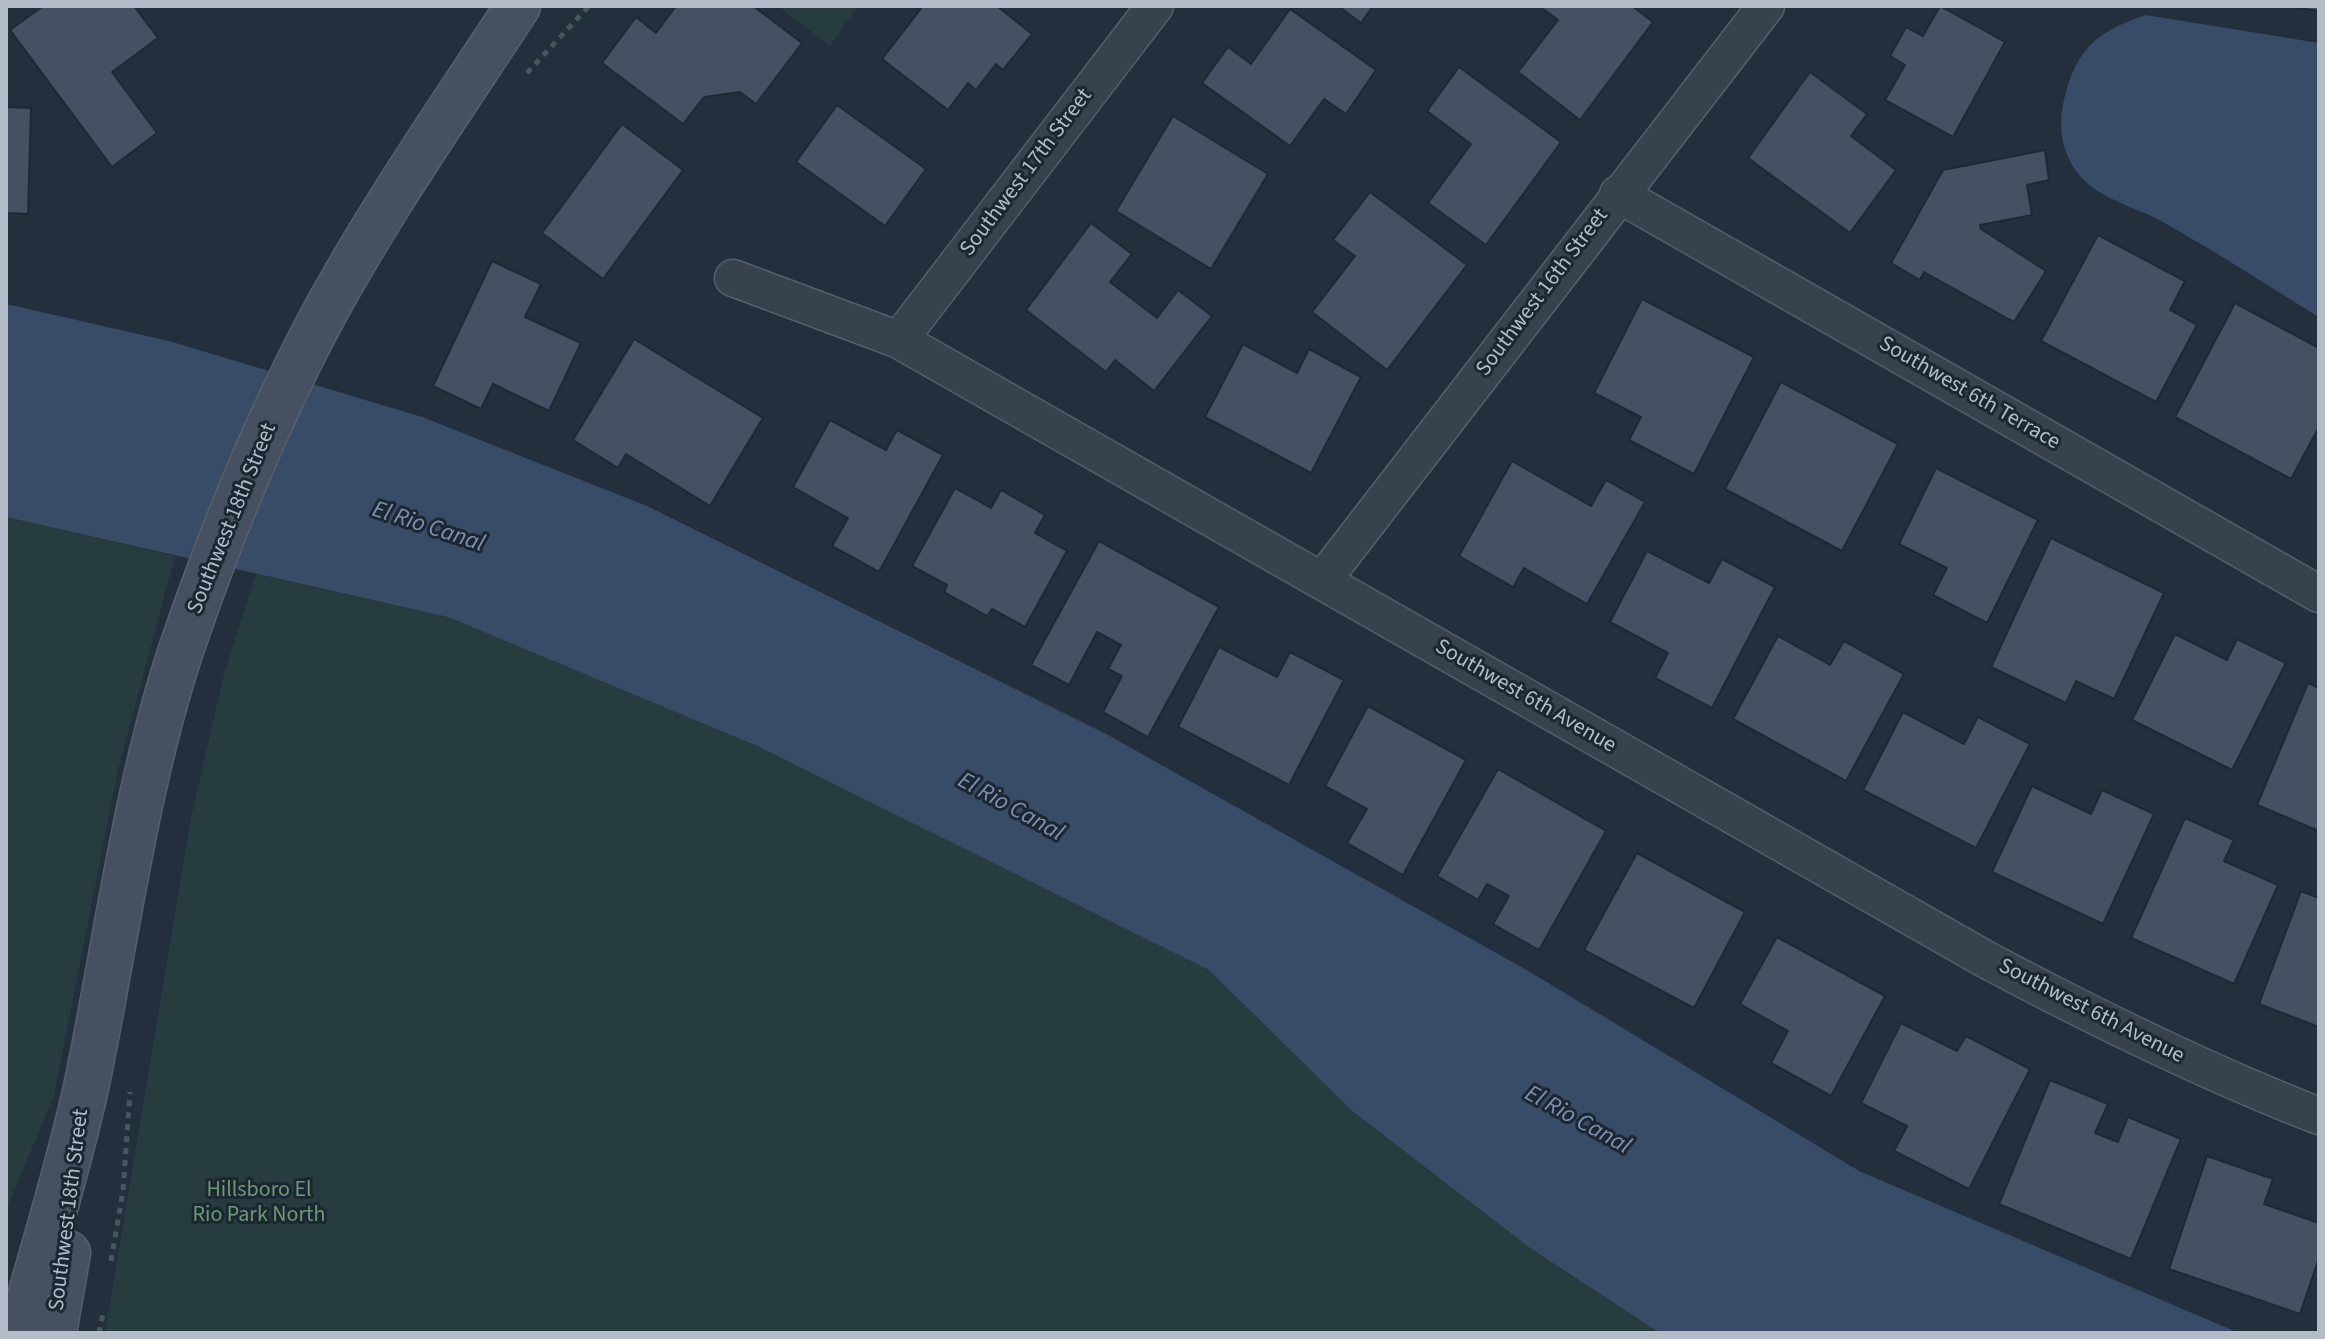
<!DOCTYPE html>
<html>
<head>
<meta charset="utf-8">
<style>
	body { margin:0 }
	#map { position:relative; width:2325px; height:1339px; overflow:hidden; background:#242f3e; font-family:"Source Sans 3",sans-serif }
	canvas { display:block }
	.frame { position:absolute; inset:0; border:8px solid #b4bcc9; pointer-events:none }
</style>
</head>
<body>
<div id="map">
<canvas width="2325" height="1339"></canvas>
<div class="frame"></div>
</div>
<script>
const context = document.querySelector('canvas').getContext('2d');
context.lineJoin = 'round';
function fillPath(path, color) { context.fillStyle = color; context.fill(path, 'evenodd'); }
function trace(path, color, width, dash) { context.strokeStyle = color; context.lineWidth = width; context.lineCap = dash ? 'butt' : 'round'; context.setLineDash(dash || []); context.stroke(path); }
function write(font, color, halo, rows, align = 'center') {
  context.font = font + ' "Source Sans 3",sans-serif'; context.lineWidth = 6; context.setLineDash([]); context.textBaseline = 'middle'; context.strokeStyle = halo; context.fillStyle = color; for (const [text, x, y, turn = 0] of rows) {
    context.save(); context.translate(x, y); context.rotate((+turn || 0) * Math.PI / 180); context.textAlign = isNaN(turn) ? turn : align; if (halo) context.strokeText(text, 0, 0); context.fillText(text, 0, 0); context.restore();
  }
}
fillPath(new Path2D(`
	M778 6H858L830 46Z
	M6 517 175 556 118 770 54 1095 6 1211Z
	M256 574 448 617 757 746 1209 970 1351 1110 1530 1248 1660 1333H105L190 823 224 674Z`), '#263c3f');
fillPath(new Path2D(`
	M2146 15 2319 43V317C2267 285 2215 251 2161 221 2132 205 2093 198 2074 168 2057 141 2059 114 2068 85 2082 42 2105 29 2146 15Z
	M6 304 169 341 422 417 647 506 1108 735 1530 972 1859 1171 2239 1333H1660L1530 1248 1351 1110 1209 970 757 746 448 617 6 517Z`), '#394c67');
const building = new Path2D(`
	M43 6H134L158 38 112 72 157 133 112 167 10 30Z
	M676 6H753L802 43 756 104 740 92 704 97 683 124 602 63 636 17 656 33Z
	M923 6H997L1032 34 1003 70 996 64 976 90 968 83 948 110 882 59Z
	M1338 6H1373L1361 23Z
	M1539 6H1632L1653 22 1580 120 1518 72 1558 20Z
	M1940 6 2005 42 1953 137 1885 100 1905 65 1890 56 1906 27 1923 36Z
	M2286 6H2319V11Z
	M1290 9 1376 70 1346 114 1324 99 1290 146 1202 83 1228 47 1251 64Z
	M1459 67 1561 142 1486 245 1428 203 1471 144 1427 111Z
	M1810 72 1867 114 1851 136 1896 170 1850 233 1748 158Z
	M837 105 926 169 885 226 796 162Z
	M6 107 31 108 28 214 6 213Z
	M1173 116 1268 174 1211 269 1116 211Z
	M622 124 683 170 603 279 542 233Z
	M2045 150 2049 180 2027 185 2032 215 1980 225 1981 229 2046 271 2014 322 1924 272 1920 280 1891 263 1943 170Z
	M1370 192 1467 265 1387 370 1312 312 1355 256 1333 240Z
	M1091 223 1132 254 1110 282 1157 318 1178 290 1212 316 1154 391 1115 360 1106 372 1026 310Z
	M2098 235 2185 281 2170 310 2197 325 2156 402 2041 341Z
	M492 261 541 284 525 317 581 343 549 411 493 384 481 409 433 386Z
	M1642 299 1754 357 1694 474 1629 440 1641 417 1594 393Z
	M2235 303 2319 348V427L2291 479 2175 417Z
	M634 339 763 418 710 506 626 454 618 468 573 440Z
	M1243 344 1297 373 1309 349 1361 377 1311 473 1205 417Z
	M1781 382 1898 444 1842 551 1725 489Z
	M830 420 886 450 897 430 943 455 879 572 832 546 848 518 793 487Z
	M1512 461 1591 506 1606 480 1645 502 1587 604 1524 568 1513 587 1459 556Z
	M1936 468 2038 520 1987 623 1933 595 1947 568 1899 544Z
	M955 488 991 508 1001 490 1045 515 1035 533 1067 551 1025 627 992 609 987 616 944 592 947 585 912 566Z
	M2051 538 2164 593 2114 699 2076 681 2066 703 1991 667Z
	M1099 541 1219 607 1148 737 1103 712 1122 676 1108 669 1121 645 1097 632 1069 685 1031 665Z
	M1647 551 1709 583 1722 559 1775 587 1712 708 1655 678 1668 653 1610 622Z
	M2175 634 2227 660 2237 639 2286 663 2232 770 2132 720Z
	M1778 636 1830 665 1844 641 1904 674 1846 781 1733 719Z
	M1219 647 1277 677 1290 652 1344 680 1289 785 1178 727Z
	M2308 683 2319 688V831L2257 805Z
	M1368 706 1466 760 1403 875 1347 843 1367 809 1325 786Z
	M1903 712 1964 744 1978 717 2030 744 1976 848 1863 790Z
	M1498 769 1606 831 1539 950 1493 924 1509 896 1487 884 1478 900 1437 876Z
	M2032 786 2091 814 2102 790 2154 814 2103 924 1992 872Z
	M2185 818 2234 840 2224 861 2278 885 2234 984 2131 938Z
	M1637 853 1745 912 1694 1008 1584 950Z
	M2301 891 2319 898V1027L2259 1004Z
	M1777 937 1885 996 1831 1096 1771 1063 1788 1031 1740 1004Z
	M1901 1023 1957 1051 1966 1036 2030 1069 1969 1189 1894 1151 1907 1126 1861 1103Z
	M2050 1080 2108 1104 2095 1133 2118 1142 2128 1117 2181 1139 2131 1259 1999 1204Z
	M2207 1156 2273 1179 2264 1204 2319 1223V1258L2300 1314 2169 1269Z`);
fillPath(building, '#455162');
trace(building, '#1f2835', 2);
const street = new Path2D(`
	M1618 194 2319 594
	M733 278 899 340 1985 959C2094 1017 2203 1071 2319 1116
	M899 340 1155 6
	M1322 581 1766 6`);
const secondary = new Path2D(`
	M20 1333C42 1250 69 1167 87 1083 117 938 135 788 182 647 220 536 264 427 319 323 378 213 450 110 518 6
	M54 1333 68 1253`);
trace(street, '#565f6c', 39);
trace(secondary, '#565f6c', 47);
trace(new Path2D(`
	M527 73 589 6
	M111 1261 123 1191 130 1092
	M99 1333 103 1314`), '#44595c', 5, [6, 6]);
trace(street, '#38414e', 36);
trace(secondary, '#465061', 44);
write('22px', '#b4bcc9', '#1d2633', [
	["Southwest 17th Street",1027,173,-53],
	["Southwest 16th Street",1543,293,-53],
	["Southwest 6th Terrace",1969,394,30],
	["Southwest 18th Street",233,519,-68],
	["Southwest 6th Avenue",1525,697,30],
	["Southwest 6th Avenue",2091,1012,27],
	["Southwest 18th Street",70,1210,-83]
]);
write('22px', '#6b9a76', '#1d2633', [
	["Hillsboro El",259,1191],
	["Rio Park North",259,1216]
]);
write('italic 24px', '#7c92b1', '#1d2633', [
	["El Rio Canal",428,528,18],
	["El Rio Canal",1010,808,29],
	["El Rio Canal",1577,1121,29]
]);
</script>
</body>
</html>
